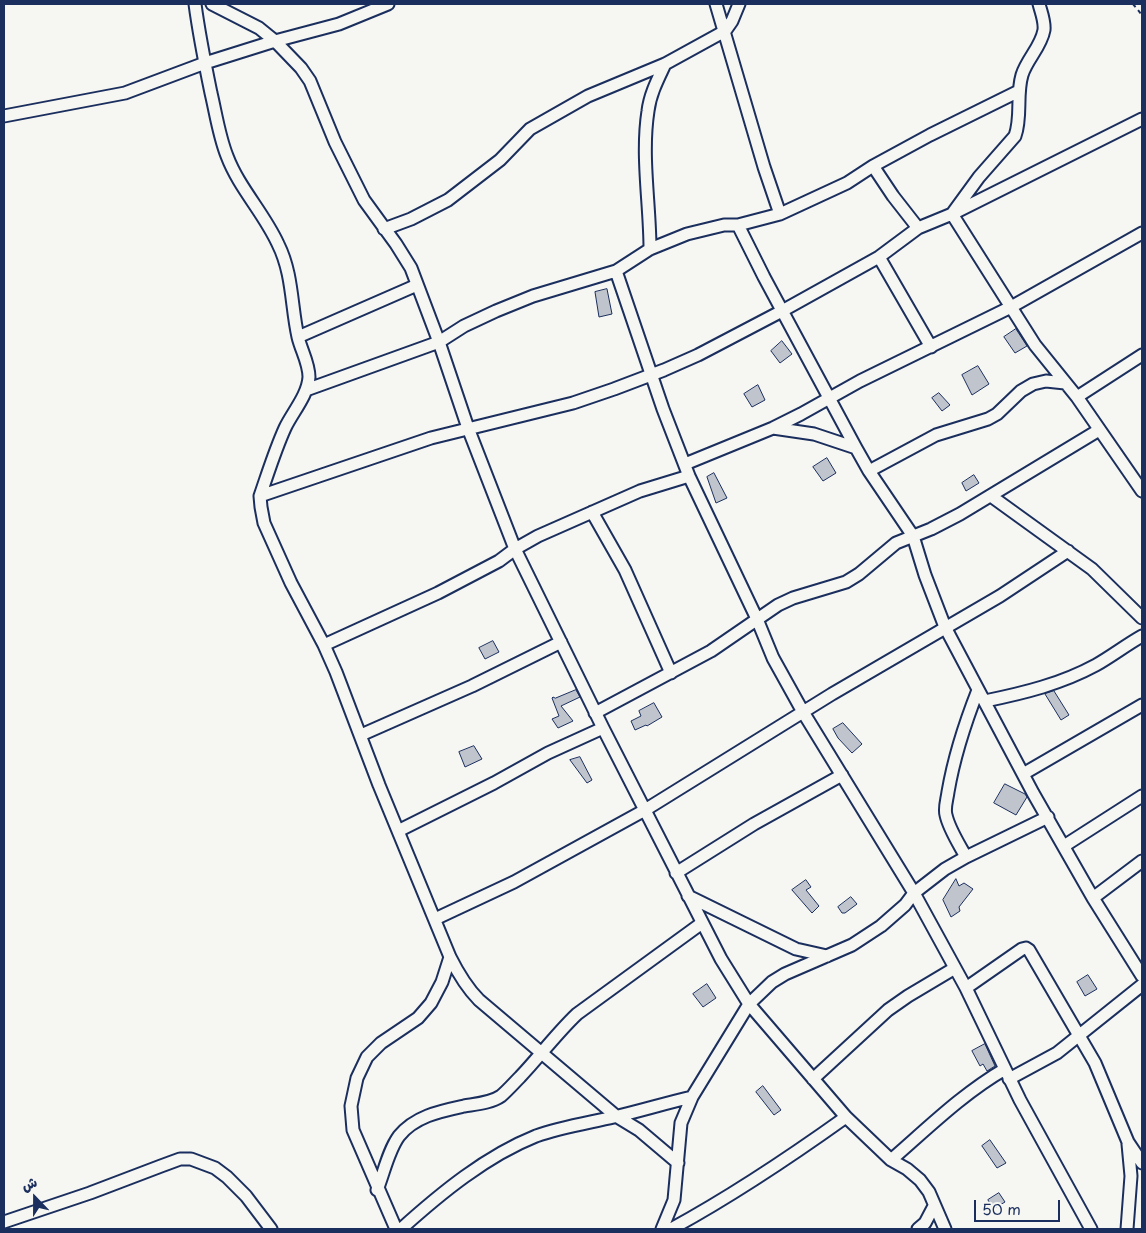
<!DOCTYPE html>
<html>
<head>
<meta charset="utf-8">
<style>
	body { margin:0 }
	#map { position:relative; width:1146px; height:1233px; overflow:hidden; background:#f6f6f2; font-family:"Playpen Sans","Playpen Sans Arabic",sans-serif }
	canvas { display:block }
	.frame { position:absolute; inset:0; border:5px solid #1b2f5e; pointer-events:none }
	.north { position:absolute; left:10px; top:1173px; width:50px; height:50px; -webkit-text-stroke:4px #f6f6f2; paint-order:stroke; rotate:338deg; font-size:14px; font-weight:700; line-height:20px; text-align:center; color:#1b2f5e }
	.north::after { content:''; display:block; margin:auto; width:18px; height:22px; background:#1b2f5e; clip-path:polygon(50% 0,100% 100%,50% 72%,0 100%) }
	.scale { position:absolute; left:974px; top:1200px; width:86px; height:22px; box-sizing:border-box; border:2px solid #1b2f5e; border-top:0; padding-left:6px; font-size:15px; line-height:18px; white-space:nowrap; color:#1b2f5e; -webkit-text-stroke:4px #f6f6f2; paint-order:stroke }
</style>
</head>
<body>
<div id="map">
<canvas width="1146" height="1233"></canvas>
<div class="frame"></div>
<div class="north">ش</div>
<div class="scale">50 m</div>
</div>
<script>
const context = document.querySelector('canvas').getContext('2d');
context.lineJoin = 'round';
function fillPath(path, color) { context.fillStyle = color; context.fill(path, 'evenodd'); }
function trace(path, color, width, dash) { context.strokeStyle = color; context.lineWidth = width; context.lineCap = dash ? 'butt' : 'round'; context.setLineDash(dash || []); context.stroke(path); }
const building = new Path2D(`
	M607 289 612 314 599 317 595 292Z
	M1016 329 1027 346 1015 353 1004 337Z
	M782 341 792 354 780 363 771 351Z
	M978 366 989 384 972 395 962 375Z
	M758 385 765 400 752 407 744 394Z
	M939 393 950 405 942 411 932 398Z
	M827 458 836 473 823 481 813 467Z
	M714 473 727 498 716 503 707 477Z
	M974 475 979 483 966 491 962 483Z
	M493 641 499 652 485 659 479 648Z
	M576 690 580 697 561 706 573 721 558 728 552 719 559 716 552 698 553 697 555 698Z
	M1054 691 1069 715 1061 720 1045 694Z
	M654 703 662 717 647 726 646 725 635 730 631 721 641 716 639 711Z
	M843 723 862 744 852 753 838 738 833 729Z
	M474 746 482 759 465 767 459 752Z
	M580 757 592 780 587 783 570 760Z
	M1005 784 1025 794 1027 797 1016 815 994 803Z
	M956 879 959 886 964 883 973 889 959 907 960 911 951 917 943 900Z
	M806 880 811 887 806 890 819 906 812 913 792 890Z
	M851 897 857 904 845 913H842L838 907Z
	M1088 975 1097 989 1085 996 1077 982Z
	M707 984 716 998 703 1007 693 994Z
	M985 1044 995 1066 987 1071 983 1064 980 1066 972 1051Z
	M763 1086 781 1110 774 1115 756 1092Z
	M990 1140 1006 1163 997 1168 982 1146Z
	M999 1193 1005 1202 993 1209 988 1200Z`);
fillPath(building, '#c0c4cd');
trace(building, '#1b2f5e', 1);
const minor = new Path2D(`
	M195 4C199 34 205 64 211 93 216 114 219 136 227 156 239 188 264 213 278 244 293 274 291 306 298 337 301 350 309 363 309 377 308 395 292 413 285 428 275 450 268 473 260 496L261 507 264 523 291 583 324 645 336 672 379 785 450 957C458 973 466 987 479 1000L616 1116 639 1130 678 1163
	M212 4 259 28 275 41 301 68 310 81 335 142 364 200 396 244 411 268 439 342 468 428 515 549 603 728 721 959 749 1004 846 1117 891 1160 907 1169 920 1180 929 1192 945 1229
	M716 4 764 167 780 214
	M4 116 125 93 205 63 275 41 339 24 388 4
	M873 166 893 196 918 228
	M954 213 1142 119
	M952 214 979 177 1015 136C1022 117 1016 95 1022 75 1027 59 1041 47 1044 30 1045 21 1041 12 1039 4
	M738 225 764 277 856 448 869 471 913 536 925 575 945 627 1033 793 1093 898 1142 976
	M384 229 411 219 448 200 500 160 530 129 588 96 665 64 725 31 732 21 739 4
	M650 249C650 204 641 156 648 111 650 94 658 79 665 64
	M879 257 931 347
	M616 271 663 409 689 476 757 619 773 658 803 712 914 893 966 988 1020 1100 1091 1229
	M298 337 417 285
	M306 390 439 342 464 326 496 311 533 296 616 271 650 249 687 234 724 225H738L780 214 847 183 873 166 930 135 1019 91
	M1077 397 1142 355
	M773 428 814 434 856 448
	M685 464 773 428 801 414 860 381 1011 307 1142 233
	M869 471 936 435 988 419 997 414 1021 391 1033 384 1046 381 1065 383
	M260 496 431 438 573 403 614 389 664 370 698 355 782 311 879 257 918 228 952 214 1035 345 1077 397 1142 491
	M991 496 1092 569 1142 618
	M592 512 625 570 671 673
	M324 645 438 593 499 561 515 549 538 536 640 491 689 476
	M985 701C1024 693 1061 684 1096 665 1112 656 1126 645 1142 636
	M595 713 711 651 778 605 793 598 846 582 859 574 896 543 931 529 960 514 1099 430
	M361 735 472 686 561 642
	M1023 774 1142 705
	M398 831 494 783 548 753 603 728
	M1064 846 1142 796
	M966 857C959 844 949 829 946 815 944 808 947 800 948 792 954 757 965 723 978 690
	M676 873 754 824 842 775
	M688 896 796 949 827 956
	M1093 898 1142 861
	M435 919 514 882 645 810 832 694 1000 596 1068 551
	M966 988 1022 949 1026 948 1029 950 1095 1063 1128 1142 1142 1163
	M813 1079 888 1010 908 996 955 968
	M1009 1079 1057 1053 1142 985
	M891 1160C928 1128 962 1094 1005 1069
	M377 1190C384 1173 388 1151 399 1136 415 1116 441 1111 464 1106 476 1104 491 1103 501 1096 508 1090 514 1083 520 1077 540 1056 556 1034 577 1014L702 923
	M4 1222 90 1193 161 1166 180 1159H191L215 1168 227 1177 246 1196 271 1229
	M396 1229 353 1130 351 1106 357 1078 367 1057 381 1043 418 1018 431 1003 442 982 450 957
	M401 1229C441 1193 486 1156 536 1136 561 1127 588 1123 614 1117 640 1111 666 1103 692 1097
	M662 1229 674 1200 681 1123 692 1097 749 1004 772 982 785 974 852 945 881 926 905 905 914 893 945 869 966 857 1048 817
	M671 1229C732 1196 790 1157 846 1117
	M918 1229 925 1223 934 1206
	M1127 1229 1131 1176 1128 1144`);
trace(minor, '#1b2f5e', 15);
trace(new Path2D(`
	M1133 4 1142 15`), '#1b2f5e', 2, [4, 4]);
trace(minor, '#f6f6f2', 11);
</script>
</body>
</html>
